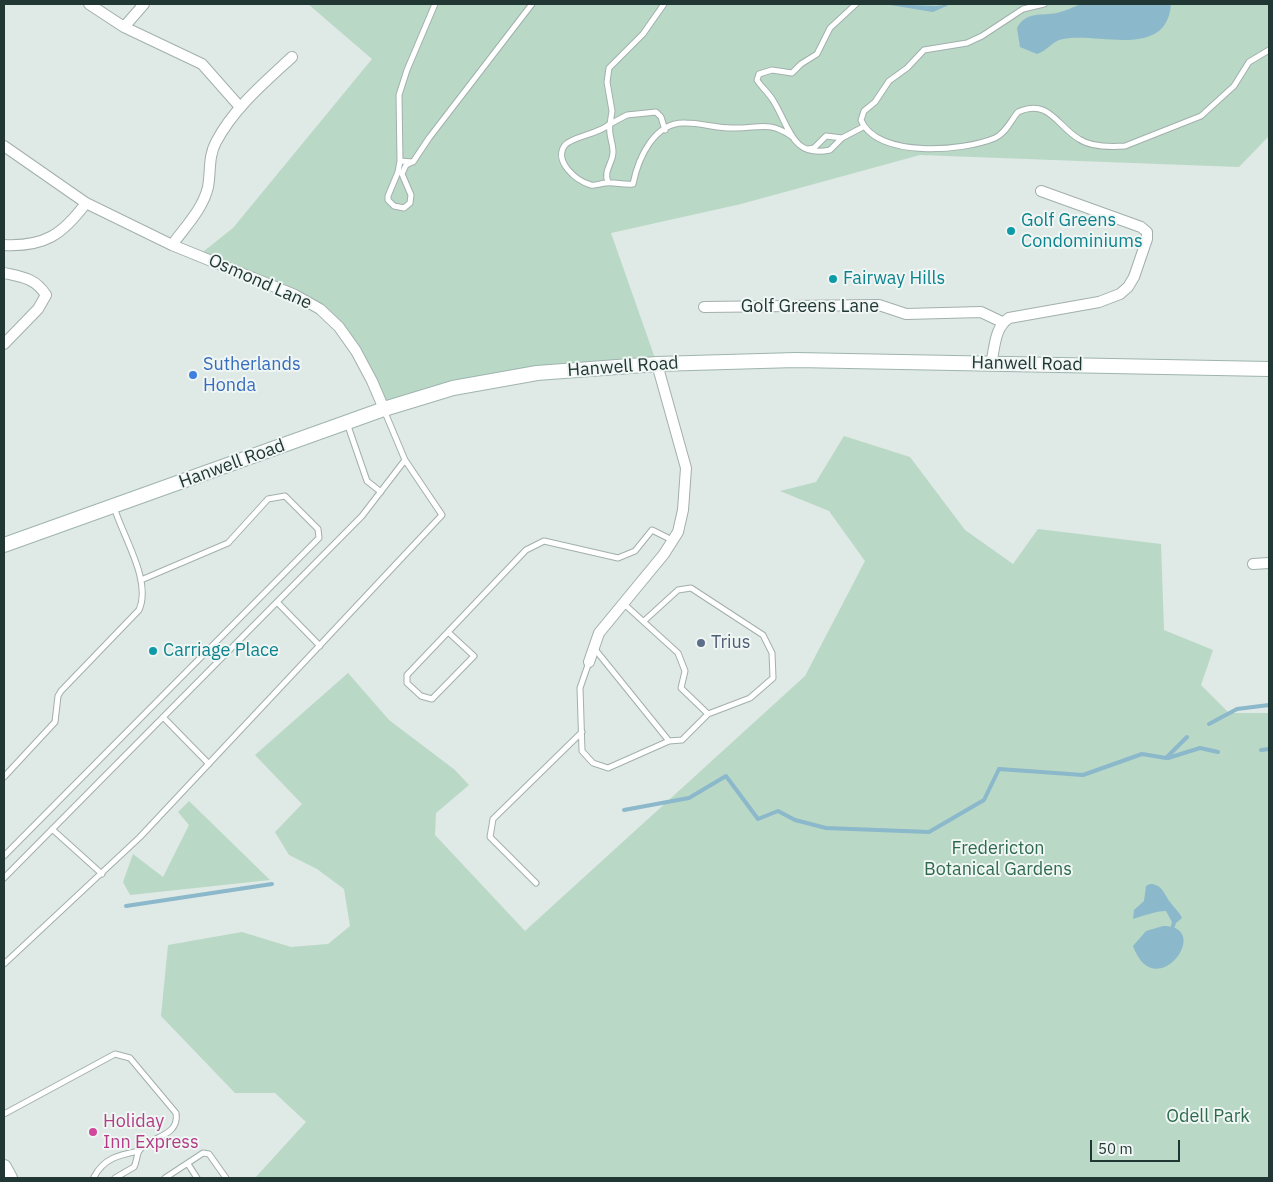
<!DOCTYPE html>
<html>
<head>
<meta charset="utf-8">
<style>
	body { margin:0 }
	#map { position:relative; width:1273px; height:1182px; overflow:hidden; background:#dfe9e6; font-family:"IBM Plex Sans",sans-serif }
	canvas { display:block }
	.frame { position:absolute; inset:0; border:5px solid #213734; pointer-events:none }
	.scale { position:absolute; left:1090px; top:1140px; width:90px; height:22px; box-sizing:border-box; border:2px solid #213734; border-top:0; padding-left:6px; font-size:15px; line-height:18px; white-space:nowrap; color:#213734; -webkit-text-stroke:4px #eff6f3; paint-order:stroke }
</style>
</head>
<body>
<div id="map">
<canvas width="1273" height="1182"></canvas>
<div class="frame"></div>
<div class="scale">50 m</div>
</div>
<script>
const context = document.querySelector('canvas').getContext('2d');
context.lineJoin = 'round';
function fillPath(path, color) { context.fillStyle = color; context.fill(path, 'evenodd'); }
function trace(path, color, width, dash) { context.strokeStyle = color; context.lineWidth = width; context.lineCap = dash ? 'butt' : 'round'; context.setLineDash(dash || []); context.stroke(path); }
function write(font, color, halo, rows, align = 'center') {
  context.font = font + ' "IBM Plex Sans",sans-serif'; context.lineWidth = 4; context.setLineDash([]); context.textBaseline = 'middle'; context.strokeStyle = halo; context.fillStyle = color; for (const [text, x, y, turn = 0] of rows) {
    context.save(); context.translate(x, y); context.rotate((+turn || 0) * Math.PI / 180); context.textAlign = isNaN(turn) ? turn : align; if (halo) context.strokeText(text, 0, 0); context.fillText(text, 0, 0); context.restore();
  }
}
fillPath(new Path2D(`
	M308 4H1269V136L1239 167 920 155 741 204 611 233 657 364 537 373 384 409 372 381 320 309 199 255 233 228 372 59Z
	M844 436 910 457 965 530 1013 564 1038 529 1161 544 1164 630 1213 650 1201 685 1229 713H1269V1178H255L306 1122 275 1093H235L161 1016 168 945 242 932 291 947 328 944 350 926 344 889 317 869 289 855 275 832 302 804 255 755 348 673 389 720 455 770 469 785 436 813 435 835 525 931 805 676 865 561 829 511 780 491 816 482Z
	M189 801 270 880 130 895 123 882 133 854 163 877 189 825 178 812Z`), '#b9d8c6');
fillPath(new Path2D(`
	M884 4 936 6 951 4 933 12Z
	M1081 4H1171C1167 60 1098 32 1063 39 1052 41 1047 51 1037 54L1020 47 1017 28C1026 11 1042 16 1057 13 1065 11 1073 7 1081 4Z
	M1150 884C1162 884 1164 894 1170 902 1174 908 1179 911 1182 918L1176 923 1172 922 1166 911C1156 911 1142 916 1133 919L1134 910 1144 901 1146 886Z
	M1163 926C1215 926 1155 1007 1133 946L1146 931Z`), '#8bb8ca');
trace(new Path2D(`
	M1209 724 1237 709 1269 705
	M1261 750 1269 749
	M1168 758 1200 748 1218 752
	M624 810 689 798 726 776 758 819 778 811 795 820 826 828 929 832 984 800 999 769 1083 775 1142 754 1166 758 1187 737
	M126 906 272 884
	M1173 926 1174 922`), '#8bb8ca', 4);
const service = new Path2D(`
	M664 4 643 34 609 68 607 82 612 111 610 124C597 135 573 136 565 145 553 161 576 181 591 185 596 186 601 183 606 183 615 182 623 185 633 184 638 159 654 121 686 123 701 123 716 128 732 128 757 129 768 120 791 136
	M856 4 830 28 817 54 801 64 792 73 772 70 759 74 757 80C762 88 770 94 774 102 790 128 792 158 830 150L842 138 863 127
	M1044 4 1023 9 982 36 967 43 924 50 907 68 889 81 875 102 864 111 861 120C877 159 964 151 995 138 1006 133 1011 120 1018 112 1049 98 1057 126 1079 139 1091 147 1111 147 1125 146L1201 116 1234 86 1249 62 1269 50
	M808 149 814 148 826 136 842 138
	M400 161 413 162 429 138 532 4
	M410 163 406 165 402 174 411 195 410 203 404 208 394 206 388 200V196L398 172 400 161 399 95 407 70 435 4
	M608 182C603 171 613 163 613 152 613 142 608 134 610 124L627 115 656 112 661 117 665 130
	M347 423 367 481 381 492
	M277 602 320 646
	M644 621 678 590 691 588 763 635 772 653 773 678 750 698 708 714
	M448 632 474 656 432 699 421 696 407 683V675L526 550 544 541 618 558 635 551 652 530 672 540
	M594 648 669 741
	M589 662 580 688 582 751 593 763 608 768 669 741 682 740 708 714 681 688 685 671 678 653 623 603
	M163 717 209 764
	M4 777 55 722 58 696 61 691 139 610C152 581 123 537 114 507
	M52 829 102 874
	M4 856 315 542 319 538 318 529 285 496 268 499 228 543 141 580
	M4 878 362 516 405 460 384 410
	M536 883 490 837 493 819 582 732
	M4 964 140 837 442 515 405 460
	M4 1114 115 1054 130 1058 176 1113C180 1138 148 1136 139 1151 136 1156 137 1162 134 1167L115 1178
	M188 1164 197 1178
	M94 1177C104 1158 119 1155 139 1151
	M165 1178 203 1153 209 1154 226 1178`);
const minor = new Path2D(`
	M89 4 124 27 202 64 240 107
	M124 27 144 4
	M4 146 86 203 172 245 295 295 320 309 339 327 356 351 372 381 384 409
	M4 245C45 247 63 234 86 203
	M172 245C185 227 203 209 208 187 211 171 208 157 216 142 234 108 264 83 292 57
	M4 273C22 277 35 278 46 295L38 309 4 344
	M704 307 879 305 906 314 981 312 1002 322
	M991 364C995 348 994 328 1009 318L1099 302 1120 294 1128 287 1134 277 1147 239V232L1141 227 1041 191
	M1253 564 1269 563
	M589 662 599 633 664 554 678 532 683 510 686 468 657 364`);
const secondary = new Path2D(`
	M4 545 384 409 453 388 537 373 657 364 796 360 1269 369
	M4 1167 10 1178`);
trace(service, '#a2b0ad', 7);
trace(minor, '#a2b0ad', 12);
trace(secondary, '#9fb4af', 16);
trace(service, '#fff', 5);
trace(minor, '#fff', 10);
trace(secondary, '#fff', 14);
for (const [x, y, r, color] of [
	[1011,231,5,"#0f9aa8"],
	[833,279,5,"#0f9aa8"],
	[193,375,5,"#3f7fe0"],
	[701,643,5,"#5c6f8a"],
	[153,651,5,"#0f9aa8"],
	[93,1132,5,"#d1479c"]
]) { const dot = new Path2D(); dot.arc(x, y, r, 0, 2 * Math.PI); context.fillStyle = color; context.fill(dot); trace(dot, '#eff6f3', 2); }
write('18px', '#0d838f', '#eff6f3', [
	["Golf Greens",1021,221],
	["Condominiums",1021,242],
	["Fairway Hills",843,279],
	["Carriage Place",163,651]
], 'left');
write('18px', '#213734', '#eff6f3', [
	["Osmond Lane",260,282,24],
	["Golf Greens Lane",810,307],
	["Hanwell Road",1027,364,1],
	["Hanwell Road",623,367,-4],
	["Hanwell Road",232,464,-20]
]);
write('18px', '#366cbe', '#eff6f3', [
	["Sutherlands",203,365],
	["Honda",203,386]
], 'left');
write('18px', '#4e5e75', '#eff6f3', [
	["Trius",711,643]
], 'left');
write('18px', '#2f6a4e', '#eff6f3', [
	["Fredericton",998,849],
	["Botanical Gardens",998,870],
	["Odell Park",1208,1117]
]);
write('18px', '#b23c85', '#eff6f3', [
	["Holiday",103,1122],
	["Inn Express",103,1143]
], 'left');
</script>
</body>
</html>
